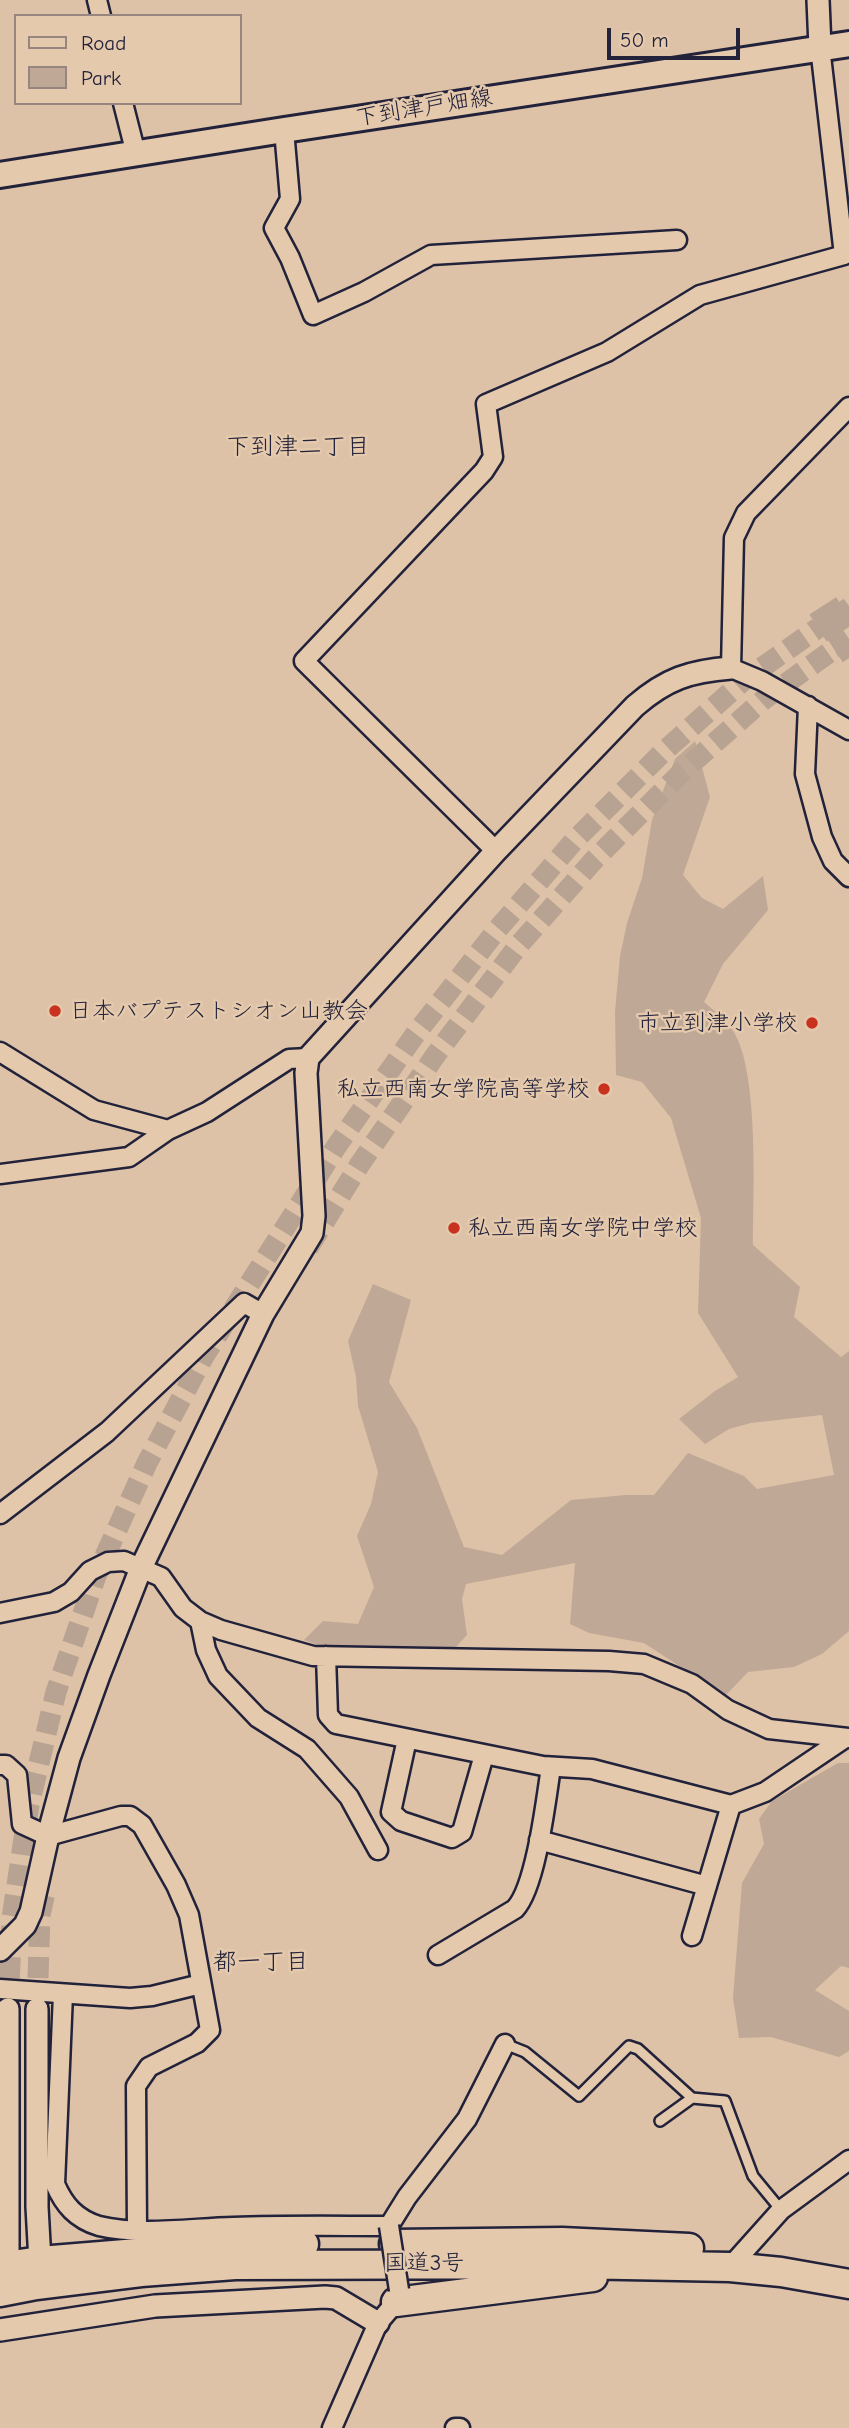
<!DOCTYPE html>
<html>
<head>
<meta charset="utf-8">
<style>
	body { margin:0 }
	#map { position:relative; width:849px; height:2428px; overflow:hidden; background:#ddc2a7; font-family:"Comic Neue",sans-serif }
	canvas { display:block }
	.legend { position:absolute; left:14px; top:14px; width:228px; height:91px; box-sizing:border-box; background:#e5c9ac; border:2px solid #97867f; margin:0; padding:9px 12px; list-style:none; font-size:21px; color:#22223b }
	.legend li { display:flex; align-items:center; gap:14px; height:35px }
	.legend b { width:35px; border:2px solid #97867f }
	.scale { position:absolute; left:607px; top:28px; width:133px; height:32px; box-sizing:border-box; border:4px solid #22223b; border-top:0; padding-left:9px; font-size:21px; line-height:24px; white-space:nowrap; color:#22223b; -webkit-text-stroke:5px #e5c9ac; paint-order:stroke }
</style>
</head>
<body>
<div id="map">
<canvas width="849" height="2428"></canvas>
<ul class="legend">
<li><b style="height:9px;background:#e5c9ac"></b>Road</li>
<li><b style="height:19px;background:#bfa896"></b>Park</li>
</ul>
<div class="scale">50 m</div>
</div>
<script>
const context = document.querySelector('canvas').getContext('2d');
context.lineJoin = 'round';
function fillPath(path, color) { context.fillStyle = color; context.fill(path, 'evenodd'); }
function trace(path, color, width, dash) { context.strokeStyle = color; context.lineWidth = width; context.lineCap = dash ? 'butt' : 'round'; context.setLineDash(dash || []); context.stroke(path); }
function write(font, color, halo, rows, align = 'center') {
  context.font = font + ' "Comic Neue","Klee One",sans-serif'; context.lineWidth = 5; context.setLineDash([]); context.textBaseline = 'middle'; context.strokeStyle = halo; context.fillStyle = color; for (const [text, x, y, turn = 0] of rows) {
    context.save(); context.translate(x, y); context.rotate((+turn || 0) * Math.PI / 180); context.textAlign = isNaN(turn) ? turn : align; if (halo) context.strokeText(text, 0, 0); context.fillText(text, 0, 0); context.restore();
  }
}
fillPath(new Path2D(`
	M695 741 710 797 683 875 702 898 723 909 763 876 768 910 723 964 704 1002C713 1010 724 1018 731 1028 760 1065 753 1196 753 1245L800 1287 794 1317 841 1357 849 1351V1631L822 1654 794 1667 748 1672 725 1696 644 1643 589 1633 570 1624 575 1563 466 1584 462 1599 467 1635 453 1650 329 1649 304 1640 323 1621 358 1624 374 1587 357 1536 371 1504 378 1472 358 1406 356 1377 348 1341 373 1284 411 1300 389 1382 417 1428 464 1547 502 1555 571 1500 626 1495H654L688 1453 744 1476 757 1489 834 1475 822 1415 751 1423 729 1429 705 1444 679 1419 715 1391 738 1377 698 1313 701 1218 671 1118 642 1082 616 1075 615 1012 620 956 627 923 642 878 652 820 675 759Z
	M838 1763H849V1968L841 1966 815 1990 849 2011V2051L839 2057 771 2037 739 2038 733 1998 742 1883 764 1844 759 1819 772 1801Z`), '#bfa896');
trace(new Path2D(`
	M818 628 849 606
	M834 649 849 641`), '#b8a291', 18, [18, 9]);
trace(new Path2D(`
	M308 1248 360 1164 437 1053 518 946 594 860 683 771 763 700 834 649
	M8 2009 12 1918 29 1805 56 1692 96 1576 147 1463 204 1356 336 1147 414 1036 496 931 574 841 662 753 743 681 818 628
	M37 2009 40 1915 46 1888`), '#b8a291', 21, [21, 10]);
trace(new Path2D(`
	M818 628 849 608
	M834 649 849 639`), '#b8a291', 32, [32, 16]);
const service = new Path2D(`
	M505 2044 525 2052 579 2096 629 2046 638 2049 692 2098
	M660 2121 692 2098 725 2101 753 2176 781 2210`);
const minor = new Path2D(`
	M97 0 101 16
	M123 103 136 154
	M284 130 290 199 274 228 290 258 313 315 364 292 431 255 677 240
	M849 407 746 513 734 538 731 668 762 681 849 730
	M808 706 805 774 822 837 833 861 849 877
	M496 851 304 661 484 471 493 457 486 404 607 352 700 295 844 255 820 47
	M0 1052 94 1110 168 1130
	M0 1174 129 1157 168 1130 207 1112 289 1059 308 1058
	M0 1514 107 1432 244 1303 263 1314
	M0 1613 54 1602 71 1592 90 1571 108 1562 124 1561 161 1577 183 1608 200 1621 221 1630 313 1656 609 1661 644 1664 692 1684 728 1710 769 1729 849 1738
	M200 1621 206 1650 218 1676 258 1718 307 1749 349 1797 378 1850
	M326 1656 328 1715 336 1724 543 1766 592 1769 731 1805 765 1792 845 1738
	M407 1739 391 1812 401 1821 452 1838 462 1832 484 1755
	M0 1765H6L17 1775 22 1824 48 1836 121 1816H130L142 1825 176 1885 189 1915 210 2030 197 2043 149 2067 136 2086 137 2230
	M539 1840 707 1886
	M692 1936 731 1805
	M438 1955 515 1909C536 1887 546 1800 551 1767
	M0 1989 130 1998 152 1996 201 1984
	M63 1994 55 2184C64 2205 76 2219 99 2226 141 2236 191 2228 233 2227 285 2225 337 2226 389 2226L407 2197 467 2119 505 2044
	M730 2267 781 2210 849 2160
	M332 2428 378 2323 396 2302 398 2294
	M455 2428H460`);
const tertiary = new Path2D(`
	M818 0 820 47
	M0 1950 25 1925 31 1912 48 1836 69 1758 99 1675 141 1568 263 1314 312 1233 314 1216 306 1073 308 1058 496 851 635 706C666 679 690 671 731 668
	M8 2009V2265L12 2280
	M37 2009V2207L40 2261 38 2273
	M0 2330 155 2306 325 2297 336 2298 378 2323`);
const secondary = new Path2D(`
	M0 175 284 130 849 44`);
const trunk = new Path2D(`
	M394 2244 562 2242 689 2248
	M0 2267 40 2261 235 2245 304 2244
	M0 2292 36 2285 141 2272 235 2265 573 2264 730 2267 781 2272 849 2284
	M396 2302 593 2277`);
trace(service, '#22223b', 14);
trace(minor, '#22223b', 23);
trace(tertiary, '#22223b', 26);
trace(secondary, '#22223b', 30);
trace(trunk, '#22223b', 33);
trace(service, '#e5c9ac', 9);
trace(minor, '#e5c9ac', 18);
trace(tertiary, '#e5c9ac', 21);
trace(secondary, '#e5c9ac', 24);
trace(trunk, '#e5c9ac', 28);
const minorBridge = new Path2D(`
	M389 2226 399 2290`);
trace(minorBridge, '#22223b', 23, []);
trace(minorBridge, '#e5c9ac', 18);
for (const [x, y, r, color] of [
	[55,1011,7,"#c8321e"],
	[812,1023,7,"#c8321e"],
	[604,1089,7,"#c8321e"],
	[454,1228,7,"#c8321e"]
]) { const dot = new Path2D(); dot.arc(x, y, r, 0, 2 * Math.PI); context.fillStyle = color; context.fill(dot); trace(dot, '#e5c9ac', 2.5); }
write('23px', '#22223b', '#e5c9ac', [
	["下到津戸畑線",424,108,-9],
	["国道3号",424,2263]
]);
write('23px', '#22223b', '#e5c9ac', [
	["日本バプテストシオン山教会",69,1011],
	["市立到津小学校",798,1023,"right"],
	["私立西南女学院高等学校",590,1089,"right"],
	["私立西南女学院中学校",468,1228]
], 'left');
write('24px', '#22223b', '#e5c9ac', [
	["下到津二丁目",298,447],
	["都一丁目",261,1962]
]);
</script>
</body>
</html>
